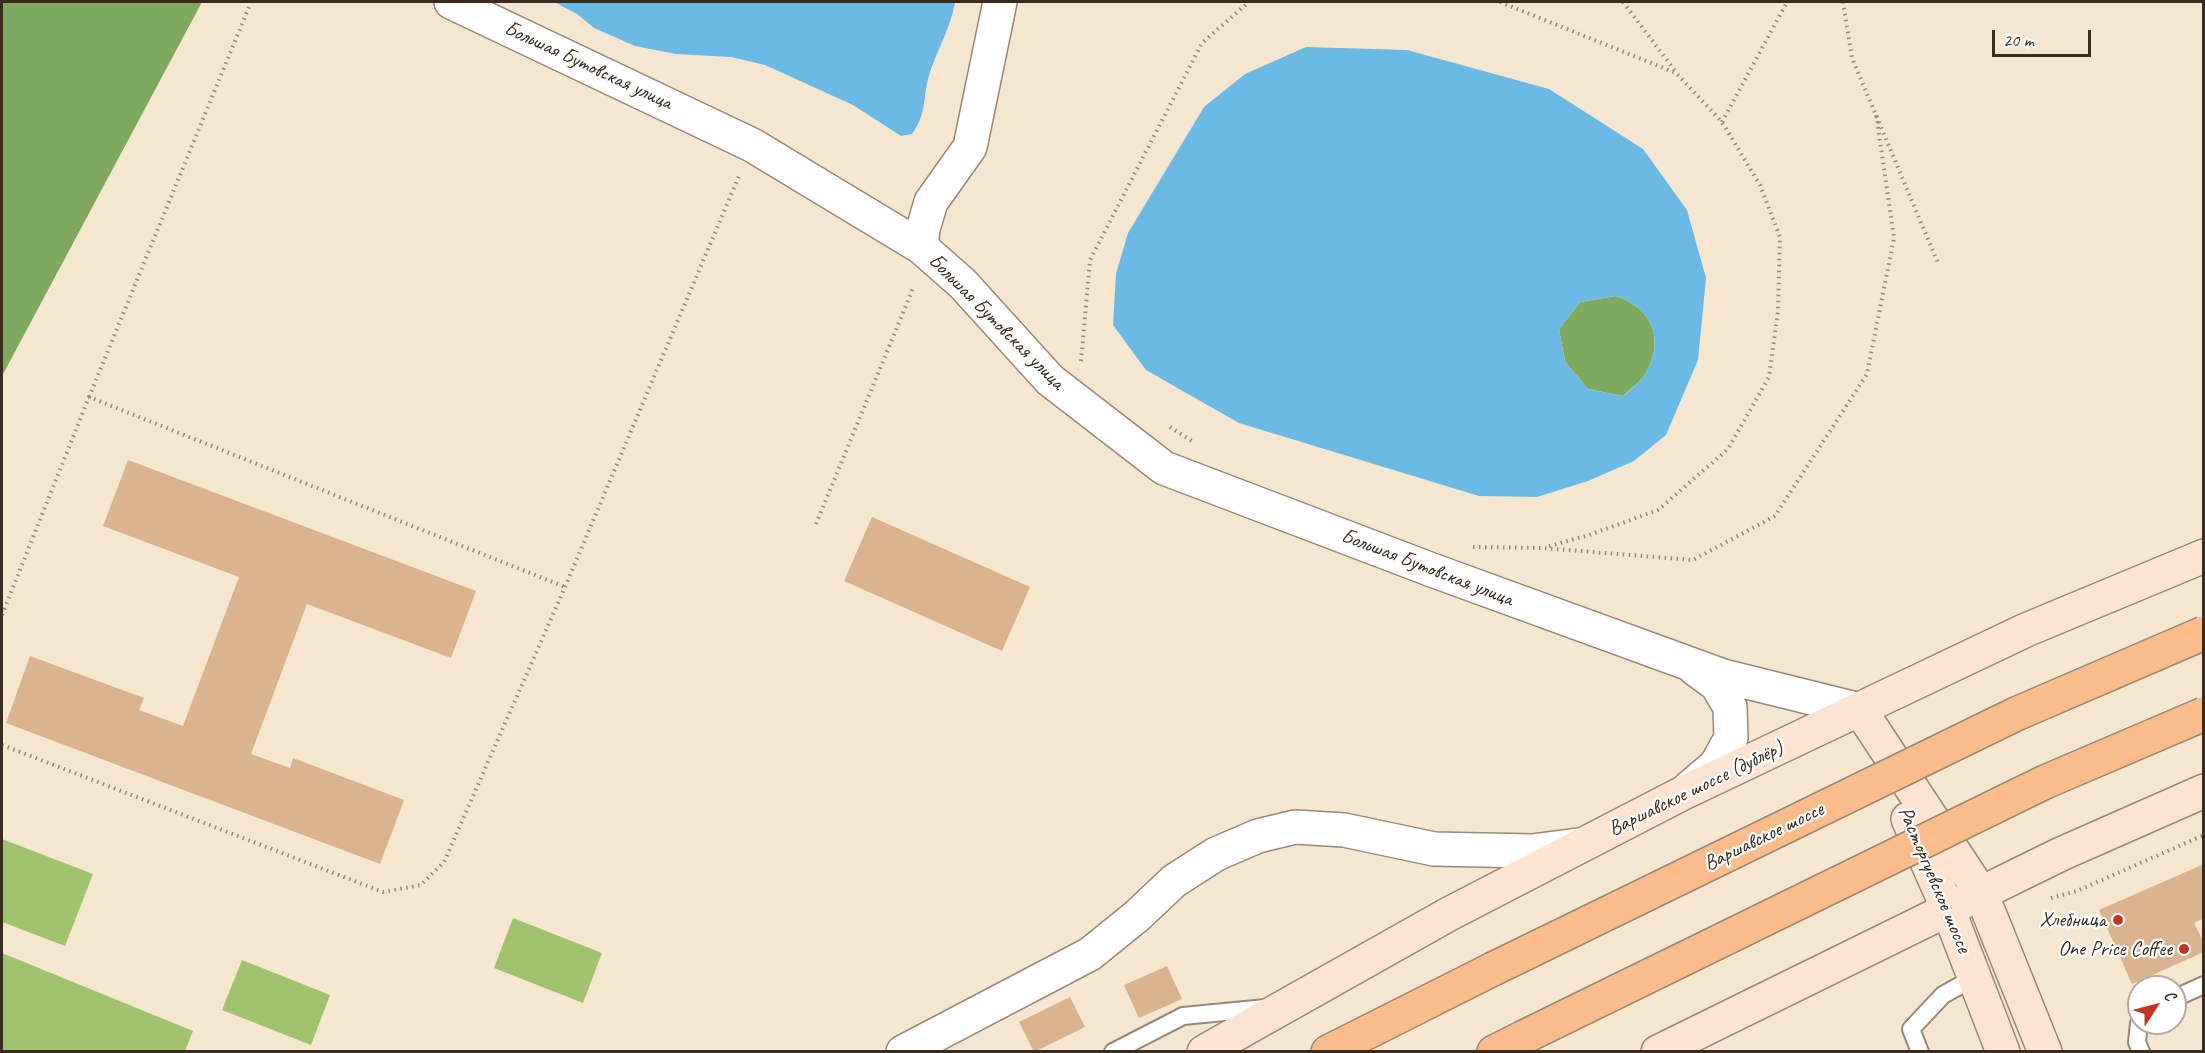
<!DOCTYPE html>
<html>
<head>
<meta charset="utf-8">
<style>
	body { margin:0 }
	#map { position:relative; width:2205px; height:1053px; overflow:hidden; background:#f5e6d0; font-family:Caveat,sans-serif }
	canvas { display:block }
	.frame { position:absolute; inset:0; border:3px solid #3b2a1e; pointer-events:none }
	.north { position:absolute; left:2127px; top:975px; width:60px; height:60px; box-sizing:border-box; background:#fff; border:2px solid #b1aaa5; border-radius:50%; rotate:54deg; font-size:16px; font-weight:700; line-height:24px; text-align:center; color:#3b2a1e }
	.north::after { content:''; display:block; margin:auto; width:21px; height:27px; background:#c8321e; clip-path:polygon(50% 0,100% 100%,50% 72%,0 100%) }
	.scale { position:absolute; left:1992px; top:30px; width:99px; height:27px; box-sizing:border-box; border:3px solid #3b2a1e; border-top:0; padding-left:8px; font-size:18px; line-height:21px; white-space:nowrap; color:#3b2a1e; -webkit-text-stroke:4px #fff; paint-order:stroke }
</style>
</head>
<body>
<div id="map">
<canvas width="2205" height="1053"></canvas>
<div class="frame"></div>
<div class="north">С</div>
<div class="scale">20 m</div>
</div>
<script>
const context = document.querySelector('canvas').getContext('2d');
context.lineJoin = 'round';
function fillPath(path, color) { context.fillStyle = color; context.fill(path, 'evenodd'); }
function trace(path, color, width, dash) { context.strokeStyle = color; context.lineWidth = width; context.lineCap = dash ? 'butt' : 'round'; context.setLineDash(dash || []); context.stroke(path); }
function write(font, color, halo, rows, align = 'center') {
  context.font = font + ' Caveat,sans-serif'; context.lineWidth = 4.5; context.setLineDash([]); context.textBaseline = 'middle'; context.strokeStyle = halo; context.fillStyle = color; for (const [text, x, y, turn = 0] of rows) {
    context.save(); context.translate(x, y); context.rotate((+turn || 0) * Math.PI / 180); context.textAlign = isNaN(turn) ? turn : align; if (halo) context.strokeText(text, 0, 0); context.fillText(text, 0, 0); context.restore();
  }
}
fillPath(new Path2D(`
	M2 839 93 874 65 946 2 922Z
	M513 918 602 953 583 1003 494 968Z
	M2 953 193 1031 185 1051H2Z
	M242 960 330 995 311 1045 222 1010Z`), '#a1c36d');
fillPath(new Path2D(`
	M2 2H202L2 376Z
	M1616 296C1652 308 1665 339 1646 373 1641 382 1630 389 1623 396L1588 389 1565 362 1559 329 1580 302Z`), '#80a960');
fillPath(new Path2D(`
	M554 2H955C951 27 938 48 930 72 922 96 928 112 912 134L901 136 853 105 765 65 731 57 676 54 635 46 594 28 577 14Z
	M1306 47 1407 50 1549 89 1643 149 1687 210 1706 278 1698 360 1666 435 1634 461 1588 481 1537 497 1479 496 1239 423 1146 370 1113 325 1116 274 1128 233 1204 107 1245 74ZM1616 296C1652 308 1665 339 1646 373 1641 382 1630 390 1623 396L1588 389 1565 362 1559 329 1580 302Z`), '#6bbae5');
fillPath(new Path2D(`
	M128 460 476 591 451 658 307 604 251 754 290 768 293 758 404 800 380 864 6 723 30 656 144 698 139 710 183 726 239 577 103 526Z
	M872 517 1030 587 1002 651 844 581Z
	M2204 864V918L2194 923 2204 943V952L2132 984 2099 910Z
	M1167 966 1182 999 1139 1018 1124 985Z
	M1070 997 1085 1027 1034 1052 1019 1022Z`), '#dab38f');
const service = new Path2D(`
	M2175 998 2204 985
	M2139 1023 2137 1042 2141 1052
	M1113 1052 1183 1016 1266 1008
	M1920 1052 1911 1029 1943 995 1975 977`);
const minor = new Path2D(`
	M921 247 923 229 931 202 970 147 1000 2
	M903 1052 1090 954 1137 916 1174 881 1216 854 1258 836 1295 827 1344 830 1434 849 1532 851 1578 845`);
const tertiary = new Path2D(`
	M451 2 752 145 921 247 963 284 1050 380 1164 468 1432 570 1723 676 1860 710
	M1689 788 1716 765 1731 738 1730 707 1717 685 1695 669`);
const secondary = new Path2D(`
	M1860 710 1981 893 2045 1052
	M1908 819 1948 909 2003 1052
	M1204 1052 1449 914 1683 793 2026 630 2204 556
	M1658 1052 2061 854 2204 791`);
const primary = new Path2D(`
	M1328 1052 1493 969
	M1494 1052 1522 1038`);
trace(service, '#988877', 20);
trace(minor, '#988877', 36);
trace(tertiary, '#988877', 36);
trace(secondary, '#988877', 36);
trace(primary, '#988877', 36);
trace(new Path2D(`
	M1500 2 1676 73 1722 122 1760 185 1780 237 1778 311 1769 377 1728 449 1658 510 1589 535 1546 547
	M1623 2 1676 72
	M1843 2 1852 58 1938 263
	M1722 122 1787 2
	M1081 361 1090 260 1202 43 1249 2
	M89 397 251 2
	M1170 427 1192 441
	M816 524 914 286
	M1473 547 1542 548 1693 560 1775 516 1867 374 1894 238 1876 113
	M2 615 89 397 565 587
	M2 745 383 892 421 885 444 862 565 587 739 176
	M2051 898 2077 891 2204 835`), '#988877', 4, [1.5, 4.5]);
trace(service, '#fff', 16);
trace(minor, '#fff', 33);
trace(tertiary, '#fff', 33);
trace(secondary, '#fde4d1', 33);
trace(primary, '#fabc8b', 33);
const primaryBridge = new Path2D(`
	M1493 969 2016 714 2204 633
	M1522 1038 2045 782 2204 714`);
trace(primaryBridge, '#988877', 36, []);
trace(primaryBridge, '#fabc8b', 33);
for (const [x, y, r, color] of [
	[2118,920,6,"#c8321e"],
	[2184,949,6,"#c8321e"]
]) { const dot = new Path2D(); dot.arc(x, y, r, 0, 2 * Math.PI); context.fillStyle = color; context.fill(dot); trace(dot, '#fff', 2); }
write('21px', '#3b2a1e', '#fff', [
	["Большая Бутовская улица",588,66,25],
	["Большая Бутовская улица",996,322,45],
	["Большая Бутовская улица",1427,568,21],
	["Варшавское шоссе (дублёр)",1696,789,-26],
	["Варшавское шоссе",1764,837,-26],
	["Расторгуевское шоссе",1934,880,67]
]);
write('21px', '#3b2a1e', '#fff', [
	["Хлебница",2106,920],
	["One Price Coffee",2172,949]
], 'right');
</script>
</body>
</html>
